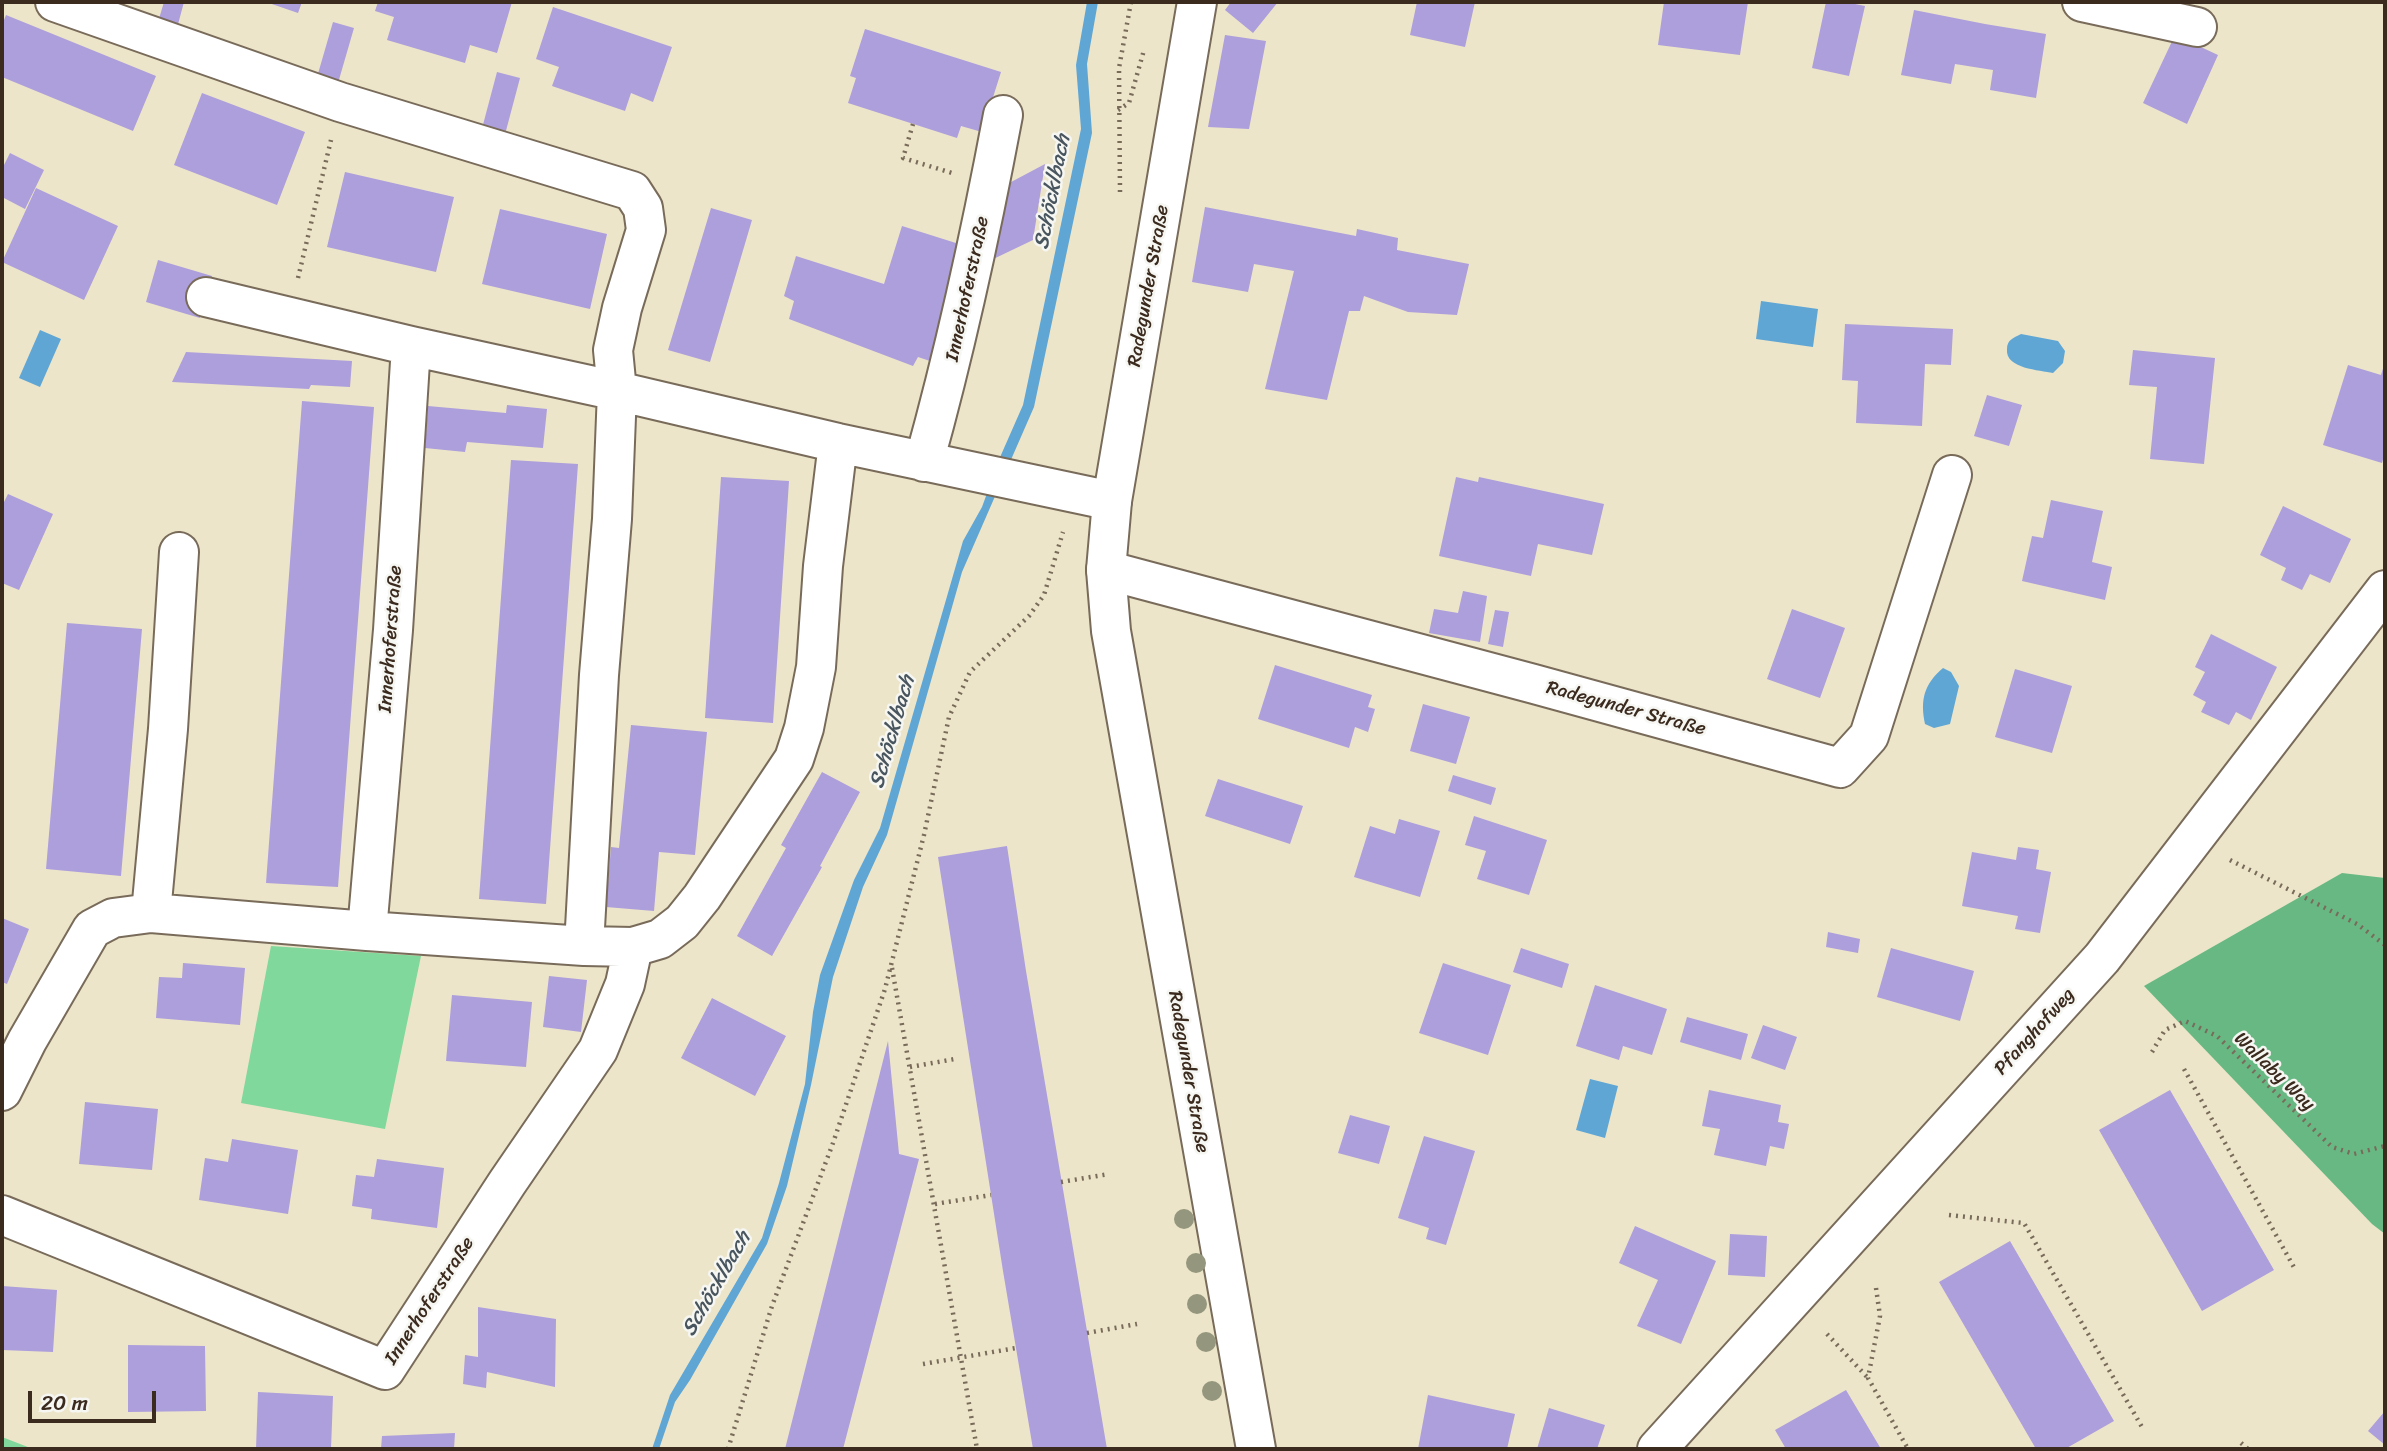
<!DOCTYPE html>
<html>
<head>
<meta charset="utf-8">
<style>
	body { margin:0 }
	#map { position:relative; width:2387px; height:1451px; overflow:hidden; background:#ece5c9; font-family:Sriracha,sans-serif }
	canvas { display:block }
	.frame { position:absolute; inset:0; border:4px solid #3b2a1e; pointer-events:none }
	.scale { position:absolute; left:28px; top:1391px; width:128px; height:32px; box-sizing:border-box; border:4px solid #3b2a1e; border-top:0; padding-left:9px; font-size:21px; line-height:24px; white-space:nowrap; color:#3b2a1e; -webkit-text-stroke:5px #f6f6f2; paint-order:stroke }
</style>
</head>
<body>
<div id="map">
<canvas width="2387" height="1451"></canvas>
<div class="frame"></div>
<div class="scale">20 m</div>
</div>
<script>
const context = document.querySelector('canvas').getContext('2d');
context.lineJoin = 'round';
function fillPath(path, color) { context.fillStyle = color; context.fill(path, 'evenodd'); }
function trace(path, color, width, dash) { context.strokeStyle = color; context.lineWidth = width; context.lineCap = dash ? 'butt' : 'round'; context.setLineDash(dash || []); context.stroke(path); }
function write(font, color, halo, rows, align = 'center') {
  context.font = font + ' Sriracha,sans-serif'; context.lineWidth = 5; context.setLineDash([]); context.textBaseline = 'middle'; context.strokeStyle = halo; context.fillStyle = color; for (const [text, x, y, turn = 0] of rows) {
    context.save(); context.translate(x, y); context.rotate((+turn || 0) * Math.PI / 180); context.textAlign = isNaN(turn) ? turn : align; if (halo) context.strokeText(text, 0, 0); context.fillText(text, 0, 0); context.restore();
  }
}
fillPath(new Path2D(`
	M271 946 421 956 385 1129 241 1103Z
	M2 1437 33 1449H2Z`), '#80d89c');
fillPath(new Path2D(`
	M2342 873 2385 878V1234L2372 1224 2144 986Z`), '#68b884');
fillPath(new Path2D(`
	M1087 2H1098L1087 64 1092 133 1034 407 962 572 887 835 863 887 833 977 811 1085 787 1186 767 1244 690 1380 675 1402 659 1449H652L670 1395 762 1238 779 1183 805 1084 813 1012 820 975 854 880 880 828 963 541 982 507 1001 455 1023 405 1081 129 1076 65Z
	M1761 301 1818 309 1813 347 1756 339Z
	M40 330 61 339 40 387 19 378Z
	M2021 334 2058 341 2065 351 2063 363 2053 373C2040 370 2005 369 2007 349 2007 340 2013 338 2021 334Z
	M1943 668 1951 672 1959 686 1950 724 1934 728 1925 724C1920 700 1924 684 1943 668Z
	M1590 1079 1618 1086 1605 1138 1576 1130Z`), '#5fa6d5');
fillPath(new Path2D(`
	M164 2H184L177 28 158 22Z
	M266 2H302L298 13Z
	M378 2H512L497 53 470 45 465 63 387 40 394 17 375 11Z
	M1231 2H1278L1253 33 1225 10Z
	M1417 2H1475L1465 47 1410 35Z
	M1664 2H1748L1740 55 1658 45Z
	M1826 2H1845L1865 6 1849 76 1812 68Z
	M553 7 672 47 653 102 631 93 625 111 552 86 559 67 536 59Z
	M1914 10 1985 24 2046 34 2036 98 1990 90 1993 70 1955 64 1951 84 1901 75Z
	M6 15 156 76 133 131 2 77V25Z
	M333 22 354 28 336 90 315 84Z
	M865 29 1001 72 982 132 961 126 957 138 848 103 856 78 850 76Z
	M1225 35 1266 41 1249 129 1208 127Z
	M2175 35 2218 55 2187 124 2143 103Z
	M497 72 520 78 503 142 480 136Z
	M202 93 305 132 277 205 174 165Z
	M10 153 44 170 25 209 2 197V169Z
	M1045 164 1033 240 985 263 998 189Z
	M345 172 454 197 436 272 327 247Z
	M36 188 118 226 84 300 2 262Z
	M1205 207 1356 236 1357 229 1398 238 1397 250 1469 264 1457 315 1408 312 1364 296 1360 311H1349L1327 400 1265 389 1294 271 1254 264 1248 292 1192 282Z
	M711 208 752 220 710 362 668 350Z
	M500 209 607 234 590 309 482 284Z
	M902 226 959 244 933 362 918 357 913 366 789 319 794 301 784 296 796 256 884 284Z
	M158 260 212 276 200 318 146 302Z
	M1845 324 1953 329 1951 365 1925 364 1922 426 1856 423 1858 381 1842 380Z
	M2133 350 2215 358 2204 464 2150 459 2157 387 2129 385Z
	M186 352 352 361 350 387 311 385 309 389 172 382Z
	M2385 362V452L2382 463 2323 445 2348 365 2381 375Z
	M1987 395 2022 405 2009 446 1974 436Z
	M302 401 374 407 338 887 266 883Z
	M507 405 547 409 543 448 467 442 465 452 425 448 428 406 506 413Z
	M511 460 578 464 546 904 479 899Z
	M721 477 789 481 773 723 705 718Z
	M1456 477 1478 482 1479 477 1604 504 1592 555 1538 544 1531 576 1439 556Z
	M8 494 53 514 19 590 2 583V502H4Z
	M2051 500 2103 511 2092 562 2112 567 2105 600 2022 581 2032 536 2043 538Z
	M2283 506 2351 539 2330 583 2310 574 2302 590 2281 580 2286 568 2260 555Z
	M1463 591 1487 596 1480 642 1429 633 1434 609 1458 613Z
	M1792 609 1845 628 1820 698 1767 679Z
	M1495 610 1509 612 1503 647 1488 644Z
	M67 623 142 629 121 876 46 869Z
	M2211 634 2277 667 2251 720 2236 712 2229 725 2201 712 2206 702 2193 695 2205 672 2195 667Z
	M1275 665 1372 695 1368 707 1375 709 1368 732 1355 727 1349 748 1258 719Z
	M2015 669 2072 686 2052 753 1995 737Z
	M1423 704 1470 717 1456 764 1410 751Z
	M631 725 707 732 695 855 659 852 654 911 606 907 611 847 619 848Z
	M822 772 860 792 820 866 822 867 772 956 737 936 786 848 781 845Z
	M1453 775 1496 788 1491 805 1448 791Z
	M1218 779 1303 806 1290 844 1205 816Z
	M1474 816 1547 840 1529 895 1477 879 1486 851 1465 845Z
	M1399 819 1440 831 1420 897 1354 877 1370 826 1395 834Z
	M1007 846 1026 971 1107 1449H1033L1003 1271 938 857Z
	M2018 847 2039 850 2036 869 2051 872 2040 933 2015 929 2018 916 1962 906 1972 852 2016 860Z
	M2 918 29 929 7 984 2 982Z
	M1828 932 1860 939 1858 953 1826 947Z
	M1521 948 1569 964 1562 988 1513 972Z
	M1891 948 1974 971 1960 1021 1877 997Z
	M183 963 245 968 240 1025 156 1018 159 977 182 978Z
	M1443 963 1511 985 1488 1055 1419 1033Z
	M549 976 587 980 581 1032 543 1027Z
	M1595 985 1667 1009 1652 1055 1623 1046 1619 1060 1576 1046Z
	M452 995 532 1002 526 1067 446 1061Z
	M712 998 786 1036 755 1096 681 1058Z
	M1687 1017 1748 1034 1741 1060 1680 1042Z
	M1763 1025 1797 1037 1785 1070 1751 1058Z
	M888 1041 899 1154 919 1159 843 1449H785Z
	M1709 1090 1781 1105 1778 1122 1789 1124 1784 1149 1770 1146 1766 1166 1714 1155 1720 1129 1702 1126Z
	M2170 1090 2274 1270 2202 1311 2099 1130Z
	M85 1102 158 1109 152 1170 79 1164Z
	M1350 1115 1390 1126 1379 1164 1338 1153Z
	M1424 1136 1475 1151 1446 1245 1426 1239 1429 1228 1398 1218Z
	M232 1139 298 1150 288 1214 199 1200 205 1158 228 1162Z
	M377 1159 444 1168 437 1228 371 1219 372 1209 352 1206 356 1175 374 1177Z
	M1635 1226 1716 1261 1681 1344 1637 1326 1658 1280 1619 1263Z
	M1730 1234 1767 1236 1765 1277 1728 1275Z
	M2010 1241 2114 1421 2065 1449H2036L1939 1282Z
	M2 1286 57 1290 53 1352 2 1350Z
	M478 1307 556 1319 555 1387 487 1372 486 1388 463 1384 465 1355 478 1357Z
	M128 1345 205 1346 206 1411 128 1412Z
	M1846 1390 1881 1449H1786L1775 1430Z
	M258 1392 333 1396 331 1449H256Z
	M1428 1395 1515 1414 1507 1449H1418Z
	M1549 1408 1605 1425 1597 1449H1537Z
	M2385 1411V1445L2368 1431Z
	M455 1433 454 1449H381L382 1436Z`), '#ad9edc');
const minor = new Path2D(`
	M55 2 340 102 632 191 643 208 646 230 622 308 613 350 617 391 838 443 1112 501
	M2082 2 2197 27
	M206 297 411 346 617 391 612 519 599 675 584 946
	M924 462C956 347 981 232 1003 115
	M1106 570 1534 684 1840 768 1869 736 1952 475
	M151 913 168 729 179 552
	M367 931 584 946 633 947 660 939 682 922 702 897 794 759 804 728 816 667 823 566 838 443
	M2 1091 27 1041 92 929 113 918 151 913 367 931 393 630 411 346
	M2 1215 385 1370 507 1183 598 1050 625 984 633 947
	M1657 1449 2102 958 2385 590`);
const major = new Path2D(`
	M1197 2 1112 501 1106 570 1111 631 1256 1449`);
trace(minor, '#796b5a', 42);
trace(major, '#796b5a', 42);
trace(new Path2D(`
	M1118 110 1129 103 1144 50
	M913 124 903 158 952 173
	M1120 192 1119 68 1131 2
	M298 278 331 140
	M2230 860 2357 924 2385 945
	M892 968 977 1449
	M2152 1052 2165 1030 2185 1021 2217 1036 2332 1147 2354 1154 2385 1146
	M910 1067 955 1059
	M2184 1069 2296 1271
	M1061 1182 1109 1174
	M935 1204 991 1195
	M1949 1215 2024 1223 2142 1427
	M1876 1288 1880 1316 1868 1378 1908 1449
	M1087 1333 1137 1324
	M1827 1334 1868 1378
	M923 1364 1016 1348
	M2241 1443 2248 1449
	M728 1449 772 1306 833 1143 885 989 924 835 949 717 970 672 1029 616 1044 595 1063 532`), '#796b5a', 4.5, [2, 5]);
trace(minor, '#fff', 38);
trace(major, '#fff', 38);
context.fillStyle = '#94967d';
for (const [x, y] of [
	[1184,1219],
	[1196,1263],
	[1197,1304],
	[1206,1342],
	[1212,1391]
]) { context.beginPath(); context.arc(x, y, 10, 0, 2 * Math.PI); context.fill(); }
write('19px', '#3b2a1e', '#f6f6f2', [
	["Radegunder Straße",1149,286,-80],
	["Innerhoferstraße",968,289,-78],
	["Innerhoferstraße",391,639,-86],
	["Radegunder Straße",1626,709,15],
	["Pfanghofweg",2035,1032,-48],
	["Radegunder Straße",1188,1072,80],
	["Wallaby Way",2274,1072,44],
	["Innerhoferstraße",430,1301,-57]
]);
write('italic 21px', '#48555e', '#f6f6f2', [
	["Schöcklbach",1053,192,-79],
	["Schöcklbach",893,732,-74],
	["Schöcklbach",717,1284,-60]
]);
</script>
</body>
</html>
